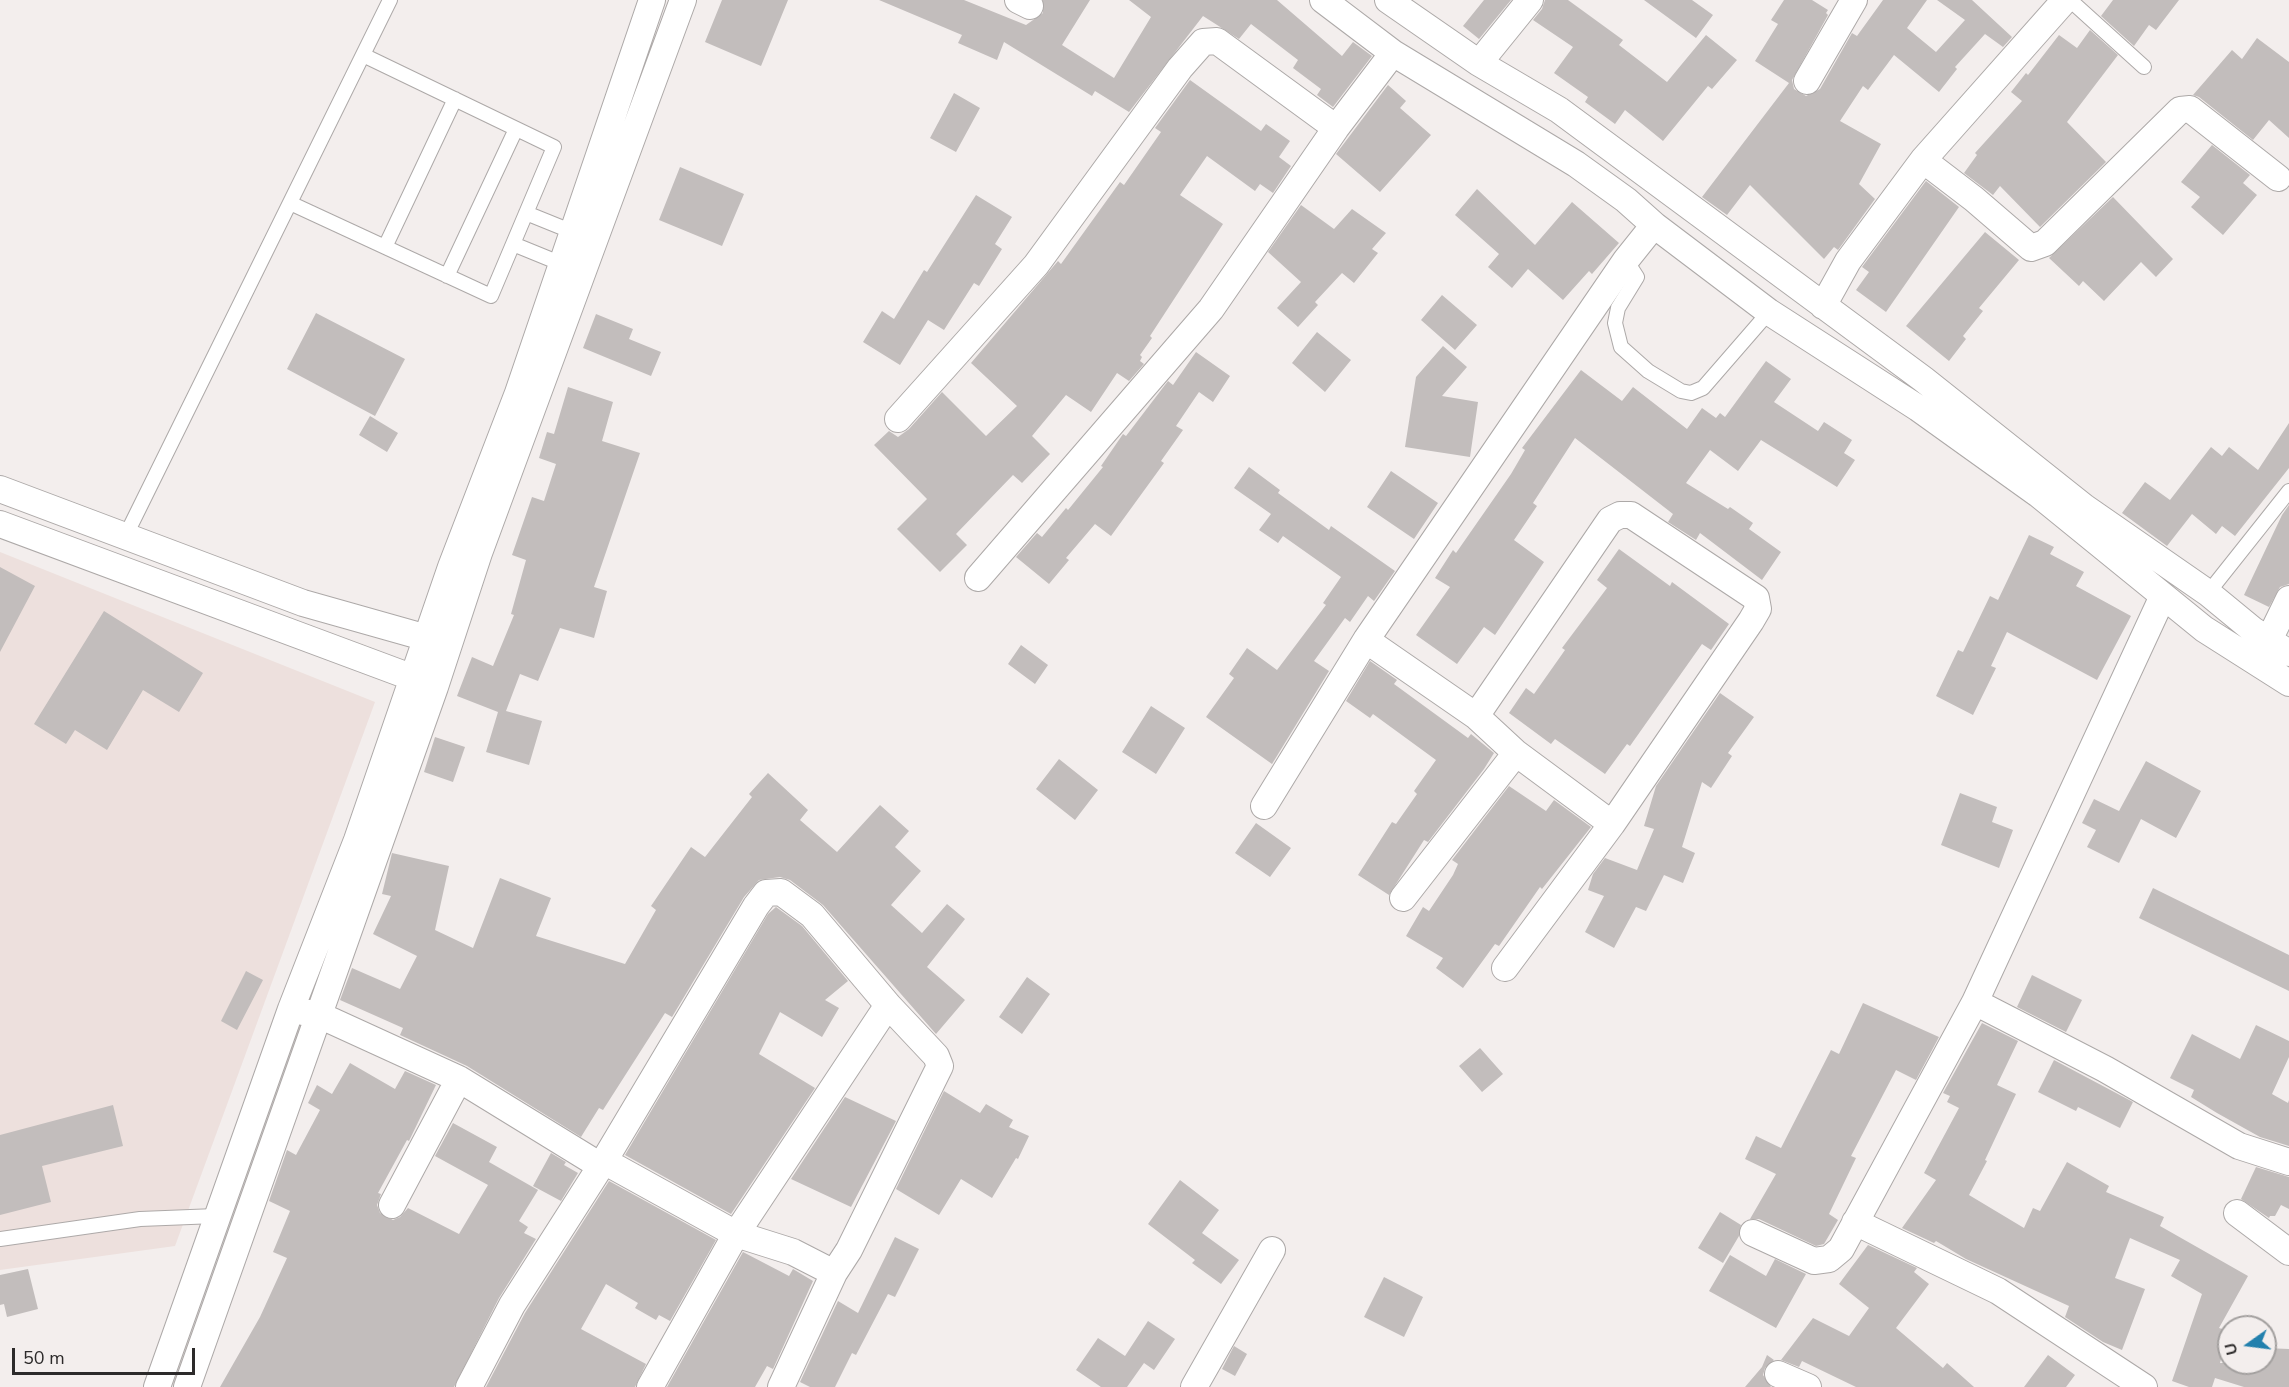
<!DOCTYPE html>
<html>
<head>
<meta charset="utf-8">
<style>
	body { margin:0 }
	#map { position:relative; width:2289px; height:1387px; overflow:hidden; background:#f3eeed; font-family:"Nunito Sans",sans-serif }
	canvas { display:block }
	.north { position:absolute; left:2217px; top:1315px; width:60px; height:60px; box-sizing:border-box; background:#f3eeed; border:2px solid #a3a09f; border-radius:50%; rotate:256deg; font-size:16px; font-weight:700; line-height:24px; text-align:center; color:#2c2a2a }
	.north::after { content:''; display:block; margin:auto; width:21px; height:27px; background:#2280ad; clip-path:polygon(50% 0,100% 100%,50% 72%,0 100%) }
	.scale { position:absolute; left:12px; top:1348px; width:183px; height:27px; box-sizing:border-box; border:3px solid #2c2a2a; border-top:0; padding-left:8px; font-size:18px; line-height:21px; white-space:nowrap; color:#2c2a2a; -webkit-text-stroke:4px #f3eeed; paint-order:stroke }
</style>
</head>
<body>
<div id="map">
<canvas width="2289" height="1387"></canvas>
<div class="north">U</div>
<div class="scale">50 m</div>
</div>
<script>
const context = document.querySelector('canvas').getContext('2d');
context.lineJoin = 'round';
function fillPath(path, color) { context.fillStyle = color; context.fill(path, 'evenodd'); }
function trace(path, color, width, dash) { context.strokeStyle = color; context.lineWidth = width; context.lineCap = dash ? 'butt' : 'round'; context.setLineDash(dash || []); context.stroke(path); }
fillPath(new Path2D(`
	M0 552 375 702 175 1246 0 1270Z`), '#ede0dd');
fillPath(new Path2D(`
	M722 0H788L761 66 705 42Z
	M879 0H964L1026 25 1043 13V0H1090L1062 45 1114 78 1151 17 1129 0H1277L1342 56 1353 42 1372 56 1333 107 1317 95 1321 89 1293 68 1298 60 1251 24 1239 39 1203 16 1129 112 1095 91 1092 96 1004 42 997 60 958 43 962 35Z
	M1484 0H1511L1479 39 1463 26Z
	M1545 0H1568L1623 40 1619 45 1667 82 1706 35 1737 60 1712 89 1708 86 1663 141 1625 110 1615 124 1585 102 1588 97 1554 73 1573 47 1533 20 1542 9Z
	M1644 0H1692L1713 15 1696 38Z
	M1784 0H1812L1828 10 1826 13 1828 15 1792 80 1794 89 1806 96 1820 89 1852 33 1857 36 1883 0H1927L1907 28 1936 52 1965 20 1937 0H1972L2012 37 2003 47 1985 34 1955 67 1957 69 1939 92 1894 55 1868 90 1863 86 1840 121 1881 144 1859 184 1875 199 1838 250 1834 247 1824 259 1750 185 1727 215 1702 197 1789 83 1755 61 1778 24 1771 20Z
	M2113 0H2179L2156 30 2149 25 2134 46 2101 16Z
	M2090 30 2118 55 2067 122 2106 162 2040 227 2000 186 1993 195 1964 173 1977 155 1975 153 2022 101 2011 92 2026 73 2028 75 2059 35 2077 48Z
	M2257 38 2289 62V138L2269 120 2253 140 2199 97 2193 95 2232 50 2242 59Z
	M1190 80 1261 131 1266 124 1290 141 1279 157 1291 166 1273 193 1260 184 1255 191 1207 156 1180 195 1223 224 1150 336 1152 338 1140 355 1142 357 1140 361 1144 364 1129 381 1117 373 1091 412 1066 395 1032 436 1050 454 1022 483 1013 475 956 534 967 545 940 572 897 529 927 499 874 445 889 431 898 437 909 429 942 392 986 436 1017 406 971 363 1058 261 1061 264 1120 182 1124 185 1161 132 1155 128Z
	M1388 85 1406 101 1400 108 1431 135 1380 192 1336 154Z
	M954 93 980 108 956 152 930 138Z
	M2212 145 2250 175 2243 183 2257 195 2223 235 2191 207 2200 197 2181 182Z
	M680 167 744 194 722 246 659 220Z
	M1926 181 1959 207 1886 312 1856 290 1869 272 1862 267Z
	M1477 189 1535 245 1572 202 1619 243 1592 274 1589 271 1563 300 1528 269 1512 288 1488 267 1499 254 1455 215Z
	M976 195 1012 217 995 244 1002 249 979 286 974 283 944 330 928 320 900 365 863 342 882 311 894 319 924 270 927 272Z
	M2113 197 2173 259 2156 277 2141 262 2104 301 2083 281 2079 286 2049 258Z
	M1301 205 1334 229 1352 209 1386 233 1372 249 1378 253 1354 283 1342 273 1315 302 1318 305 1298 327 1277 308 1301 282 1268 252Z
	M1985 232 2019 260 1979 308 1983 311 1963 336 1966 339 1949 361 1906 326Z
	M1442 295 1477 325 1455 350 1421 320Z
	M316 313 405 359 375 416 287 369Z
	M596 314 633 329 629 339 661 352 651 376 583 348Z
	M1317 332 1351 360 1325 392 1292 363Z
	M1443 346 1467 367 1442 396 1478 402 1470 457 1405 447 1416 377Z
	M1196 352 1230 376 1213 402 1199 392 1176 426 1183 430 1161 461 1164 463 1111 536 1095 524 1066 558 1069 560 1049 584 1016 557 1037 533 1042 537 1066 508 1068 510 1103 467 1101 466 1123 434 1126 436 1168 381 1173 385Z
	M1766 361 1791 379 1774 402 1818 431 1824 422 1852 440 1844 453 1855 460 1837 487 1761 440 1738 471 1710 450 1686 483 1728 509 1730 507 1753 523 1749 529 1781 552 1762 580 1700 533 1696 540 1668 522 1673 514 1575 438 1533 503 1537 506 1514 540 1544 562 1495 635 1484 627 1457 664 1416 635 1450 587 1435 578 1453 550 1456 553 1511 474 1525 450 1522 448 1581 370 1622 401 1633 387 1687 429 1702 408 1716 418 1720 413 1725 417Z
	M568 387 613 402 602 441 640 453 594 587 607 591 594 638 560 628 538 681 520 674 506 711 542 721 529 765 486 752 498 712 457 696 472 657 493 666 514 615 511 614 526 560 512 555 532 497 544 501 556 464 539 458 547 432 554 434Z
	M370 416 398 433 387 452 359 435Z
	M2289 423V468L2235 536 2222 526 2216 534 2192 514 2167 546 2122 513 2145 482 2170 500 2211 447 2222 456 2229 447 2258 470Z
	M1249 467 1280 490 1278 493 1329 530 1331 526 1395 571 1374 601 1368 596 1350 622 1345 618 1314 661 1329 671 1272 764 1206 717 1234 678 1229 674 1247 648 1277 670 1326 605 1323 603 1341 577 1283 536 1278 543 1259 530 1271 514 1234 488Z
	M1391 471 1438 503 1414 539 1367 507Z
	M2289 505V584L2280 587 2269 607 2244 595 2282 515Z
	M2029 535 2054 547 2050 554 2084 572 2076 586 2131 616 2097 680 2007 632 1991 666 1996 668 1973 715 1936 696 1958 650 1963 652 1990 596 1998 600Z
	M1619 549 1670 586 1672 582 1729 624 1711 650 1702 644 1630 746 1627 744 1605 774 1555 739 1551 744 1509 713 1526 688 1534 694 1565 650 1562 648 1607 588 1597 580Z
	M0 567 35 586 0 652Z
	M104 611 203 673 179 712 143 690 107 750 75 730 66 744 34 724Z
	M1021 645 1048 665 1035 684 1008 664Z
	M1370 661 1397 680 1394 684 1468 738 1471 734 1494 753 1484 769 1428 842 1424 840 1389 895 1358 875 1392 822 1396 824 1417 794 1414 791 1436 760 1373 714 1370 718 1346 701Z
	M1720 693 1754 717 1728 753 1732 756 1711 788 1702 782 1682 847 1695 853 1683 883 1664 875 1646 911 1636 907 1614 948 1585 932 1604 896 1588 890 1593 874 1605 858 1637 870 1654 829 1644 826 1656 786Z
	M1151 706 1185 728 1156 774 1122 752Z
	M435 737 465 747 453 782 424 772Z
	M1059 759 1098 790 1075 820 1036 789Z
	M2146 761 2201 791 2176 838 2141 819 2119 863 2087 847 2096 830 2082 823 2094 799 2119 811Z
	M768 773 808 810 800 820 837 852 880 805 909 831 895 847 921 871 891 905 922 933 947 904 965 919 927 967 965 1000 936 1034 823 905 790 880 780 877 759 880 744 897 672 1017 665 1013 603 1110 599 1108 581 1137 467 1066 400 1035 403 1028 340 1000 352 968 400 989 417 956 373 934 391 896 382 894 392 853 449 866 435 930 473 948 500 878 551 898 536 936 625 964 656 910 651 906 691 847 705 857 752 797 749 794Z
	M1509 786 1546 811 1554 800 1591 827 1542 889 1540 887 1499 946 1495 944 1463 988 1436 968 1443 958 1406 936 1423 907 1429 911 1453 875 1458 864 1452 860Z
	M1960 793 1997 807 1992 822 2013 830 1999 868 1941 845Z
	M1256 823 1291 848 1270 877 1235 853Z
	M2153 888 2289 955V991L2139 918Z
	M776 907 802 926 848 981 825 1000 839 1008 822 1037 780 1012 759 1054 815 1088 731 1214 625 1155 768 914Z
	M246 971 263 980 237 1030 221 1021Z
	M2032 975 2082 1000 2066 1032 2017 1007Z
	M1027 977 1050 994 1022 1034 999 1017Z
	M1863 1003 1939 1037 1916 1080 1896 1070 1851 1156 1856 1158 1829 1214 1838 1220 1824 1244 1816 1246 1759 1219H1750L1776 1174 1745 1159 1756 1136 1781 1148 1831 1050 1839 1054Z
	M1982 1023 2018 1041 1997 1085 2016 1094 1985 1160 1987 1161 1969 1195 2024 1228 2033 1208 2040 1211 2067 1162 2109 1186 2106 1192 2164 1217 2160 1226 2248 1276 2219 1328 2229 1331 2220 1363H2265V1348L2289 1349V1387H2244L2215 1378 2212 1387H2189L2172 1381 2202 1294 2171 1276 2180 1260 2130 1238 2115 1278 2145 1289 2122 1350 2103 1342 2065 1317 2069 1306 1966 1259 1936 1241 1934 1243 1902 1228 1936 1180 1924 1173 1959 1108 1947 1102 1950 1096 1943 1093Z
	M2256 1025 2289 1041V1057L2272 1094 2288 1103 2289 1100V1146L2260 1137 2217 1113 2191 1097 2194 1090 2170 1078 2192 1034 2240 1059Z
	M1480 1048 1503 1074 1482 1092 1459 1066Z
	M2054 1060 2133 1102 2120 1128 2078 1107 2076 1111 2038 1092Z
	M350 1063 395 1089 405 1071 436 1085 409 1141 407 1140 378 1193 381 1194 377 1205 380 1213 393 1220 400 1217 408 1208 459 1234 488 1185 435 1156 453 1123 497 1147 489 1162 538 1190 519 1221 528 1227 524 1233 536 1239 499 1298 454 1387H220L260 1317 287 1258 273 1252 290 1211 269 1201 287 1150 296 1155 320 1110 308 1103 317 1085 332 1094Z
	M944 1091 980 1113 986 1104 1013 1120 1009 1127 1029 1136 1018 1159 1016 1158 992 1198 961 1179 939 1215 896 1189Z
	M845 1097 896 1121 851 1207 791 1179Z
	M113 1105 123 1146 42 1166 51 1202 0 1215V1135Z
	M551 1153 566 1162 564 1165 578 1173 561 1201 533 1186Z
	M2256 1167 2289 1177V1209L2281 1205 2275 1216H2270L2269 1218 2241 1199Z
	M1180 1180 1219 1210 1202 1233 1239 1260 1221 1284 1192 1263 1195 1260 1148 1224Z
	M609 1181 716 1240 670 1321 659 1315 656 1320 635 1308 638 1303 606 1284 581 1329 646 1364 635 1387H486L525 1313Z
	M1720 1212 1741 1225 1739 1236 1723 1263 1698 1248Z
	M895 1237 919 1249 895 1297 888 1294 856 1355 852 1353 835 1387H810L800 1382 838 1301 858 1313Z
	M1868 1245 1917 1268 1914 1272 1929 1284 1896 1328 1943 1368 1947 1363 1974 1387H1856L1802 1361 1799 1367 1781 1360 1813 1318 1849 1336 1869 1308 1839 1284Z
	M743 1252 789 1276 793 1269 813 1281 773 1369 767 1366 755 1387H667Z
	M1730 1255 1766 1276 1775 1259 1806 1274 1776 1328 1709 1291Z
	M28 1269 38 1309 7 1317 4 1304 0 1305V1275Z
	M1384 1277 1423 1297 1404 1337 1364 1317Z
	M1148 1321 1175 1339 1154 1370 1144 1363 1127 1387H1101L1076 1370 1098 1338 1125 1356Z
	M1234 1346 1247 1354 1235 1376 1222 1369Z
	M1767 1355 1774 1360 1765 1368 1763 1375 1771 1387H1745L1762 1367Z
	M2048 1355 2075 1375 2066 1387H2024Z`), '#c2bdbc');
const lane = new Path2D(`
	M2070 0 2144 67
	M290 203 491 296 554 147 363 55
	M526 213 573 232
	M513 244 562 264
	M385 247 455 99
	M1626 260 1637 277 1618 308 1615 323 1621 347 1648 371 1681 391 1691 393 1703 388 1769 312
	M447 276 516 129
	M126 535 390 0
	M2208 593 2289 491
	M0 1239 140 1219 216 1216`);
const street = new Path2D(`
	M1018 0 1030 6
	M1323 0 1393 53 1576 164 1626 200 1654 225 1769 312 1918 408 2038 494 2204 629 2289 683
	M1388 0 1479 63 1559 110 1923 379 2084 507 2208 593 2253 630 2289 653
	M1479 63 1530 0
	M1807 81 1854 0
	M1923 160 1974 199 2031 248 2045 243 2180 110 2190 109 2278 178
	M1823 306 1848 261 1923 160 2065 0
	M898 419 1036 265 1180 68 1203 42 1217 41 1336 128
	M0 489 303 603 427 638
	M0 524 427 683
	M978 578 1211 309 1336 128 1393 53
	M1366 640 1476 716 1516 753 1612 824
	M2269 640 2289 599
	M1476 716 1610 520 1620 515H1631L1756 598 1758 609 1751 621 1612 824 1505 968
	M1264 806 1366 640 1626 260 1654 225
	M1403 898 1516 753
	M1975 1002 2105 1069 2239 1146 2289 1162
	M303 1012 319 1015 459 1079 599 1165
	M604 1161 736 1234 793 1252 834 1273
	M392 1205 459 1079
	M2237 1213 2289 1252
	M1855 1222 1998 1291 2144 1387
	M1753 1233 1814 1261 1829 1259 1841 1249 1975 1002 2163 596
	M1778 1374 1808 1387
	M157 1387 291 1009 357 840 451 567 518 393 652 0
	M187 1387 435 687 479 553 683 0
	M469 1387 512 1305 604 1161 756 906 766 893 781 892 812 915 888 1005 936 1056 940 1066 849 1250 834 1273 781 1387
	M650 1387 736 1234 888 1005
	M1194 1387 1272 1250`);
trace(lane, '#ada9a8', 16);
trace(street, '#ada9a8', 28);
trace(lane, '#fff', 14);
trace(street, '#fff', 26);
</script>
</body>
</html>
